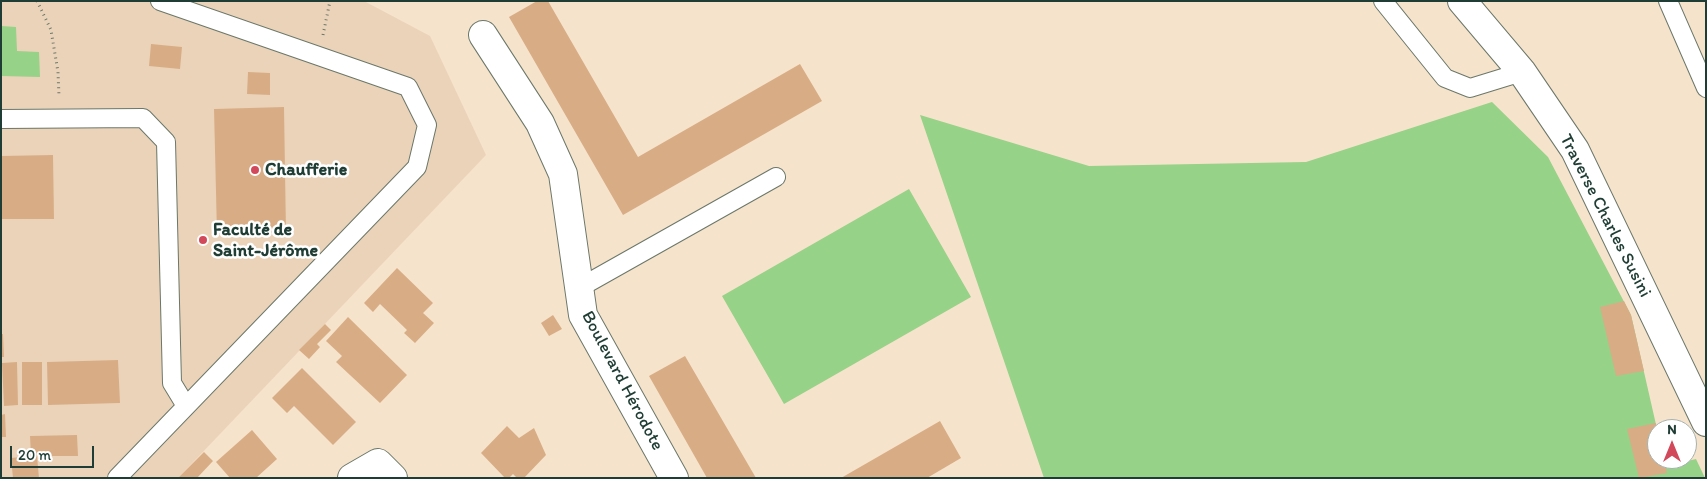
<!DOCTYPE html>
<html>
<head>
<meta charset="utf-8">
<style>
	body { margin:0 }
	#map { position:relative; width:1707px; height:479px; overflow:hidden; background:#f6e3cb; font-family:Itim,sans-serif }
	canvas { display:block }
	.frame { position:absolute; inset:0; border:2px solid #1f3d34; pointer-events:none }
	.north { position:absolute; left:1647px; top:419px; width:50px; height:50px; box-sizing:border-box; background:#fff; border:1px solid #a5b1ae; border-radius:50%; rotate:0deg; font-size:14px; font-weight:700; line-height:20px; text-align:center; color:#1f3d34 }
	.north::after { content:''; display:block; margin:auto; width:18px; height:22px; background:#d1495b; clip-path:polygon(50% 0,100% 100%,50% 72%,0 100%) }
	.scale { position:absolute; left:10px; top:446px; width:84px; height:22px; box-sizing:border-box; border:2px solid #1f3d34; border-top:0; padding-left:6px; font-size:15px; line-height:18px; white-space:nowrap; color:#1f3d34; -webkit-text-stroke:4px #fff; paint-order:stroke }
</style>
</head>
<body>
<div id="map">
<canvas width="1707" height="479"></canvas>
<div class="frame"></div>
<div class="north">N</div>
<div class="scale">20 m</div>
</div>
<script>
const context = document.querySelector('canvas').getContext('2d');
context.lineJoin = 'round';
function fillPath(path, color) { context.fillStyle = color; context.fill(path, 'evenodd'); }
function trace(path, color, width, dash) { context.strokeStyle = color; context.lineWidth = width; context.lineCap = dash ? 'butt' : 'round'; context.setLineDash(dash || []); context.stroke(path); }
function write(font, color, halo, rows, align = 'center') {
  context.font = font + ' Itim,sans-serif'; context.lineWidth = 5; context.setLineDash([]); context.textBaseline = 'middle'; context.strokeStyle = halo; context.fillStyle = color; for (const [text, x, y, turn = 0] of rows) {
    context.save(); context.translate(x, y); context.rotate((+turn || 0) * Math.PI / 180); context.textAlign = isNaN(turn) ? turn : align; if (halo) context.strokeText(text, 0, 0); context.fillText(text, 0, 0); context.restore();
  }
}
fillPath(new Path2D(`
	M1 1H364L430 36 486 155 178 478H1Z`), '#ebd3b9');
fillPath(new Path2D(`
	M1 26 16 27 17 51 39 52 40 77 1 76Z
	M1492 102 1548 157 1631 315 1657 429V459H1666L1675 464 1696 459 1705 478H1044L920 115 1089 166 1306 162Z
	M909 189 971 297 784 404 722 296Z`), '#96d287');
fillPath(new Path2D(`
	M537 1H548L638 157 800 64 822 101 623 215 509 17Z
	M151 44 182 47 180 69 149 66Z
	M248 72 270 73V95L247 94Z
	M284 107 286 233 217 234 214 109Z
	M53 155 54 219H1V156Z
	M397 268 433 303 423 313 434 323 415 343 404 333 407 330 380 304 373 312 364 303Z
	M1624 301 1631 315 1644 371 1616 376 1600 307Z
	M553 315 562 329 549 336 541 323Z
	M348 317 407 375 380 403 336 362 342 356 326 341Z
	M325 324 331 330 317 344 320 347 309 359 299 350Z
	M1 334H3L4 357H1Z
	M685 356 756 478H707L649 376Z
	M118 360 120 403 48 405 47 362Z
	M17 362 18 405 4 406 2 363Z
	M22 362H42V405H22Z
	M302 368 356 422 333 445 294 406 287 413 272 398Z
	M5 414 6 437H1V415Z
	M940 421 961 458 927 478H841Z
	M1668 422 1670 429H1657V459H1664L1667 473 1639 478 1627 429 1656 423V425Z
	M507 426 519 438 534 428 546 455 524 478H517L513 474 509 478H505L481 453Z
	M252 430 277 459 256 478H230L216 462Z
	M77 435 78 456H37L39 478H13L11 458 31 456 30 436Z
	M204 452 213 461 197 478H178Z`), '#d8ad86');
const service = new Path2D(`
	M1383 1 1445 78 1470 88 1522 72
	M1668 1 1706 88
	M1 119 143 118 166 142 172 383 186 406
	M579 288 776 177
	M117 478 417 167 427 125 408 87 160 1`);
const minor = new Path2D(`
	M1462 1 1522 72 1575 150 1706 422
	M483 35 540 123 563 174 583 315 674 478
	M352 478 378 463 393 478`);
trace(service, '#6a7769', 20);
trace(minor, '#6a7769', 30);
trace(new Path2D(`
	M37 1 51 30 58 72 59 96
	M323 35 330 1`), '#6a7769', 3, [1, 4]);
trace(service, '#fff', 18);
trace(minor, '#fff', 28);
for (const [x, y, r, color] of [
	[255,170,5,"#d1495b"],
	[203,240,5,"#d1495b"]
]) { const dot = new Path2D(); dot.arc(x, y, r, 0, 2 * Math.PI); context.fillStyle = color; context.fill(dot); trace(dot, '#fff', 2); }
write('bold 18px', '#1f3d34', '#fff', [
	["Chaufferie",265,170],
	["Faculté de",213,230],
	["Saint-Jérôme",213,251]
], 'left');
write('18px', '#1f3d34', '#fff', [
	["Traverse Charles Susini",1605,216,63],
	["Boulevard Hérodote",622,381,62]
]);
</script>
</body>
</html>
